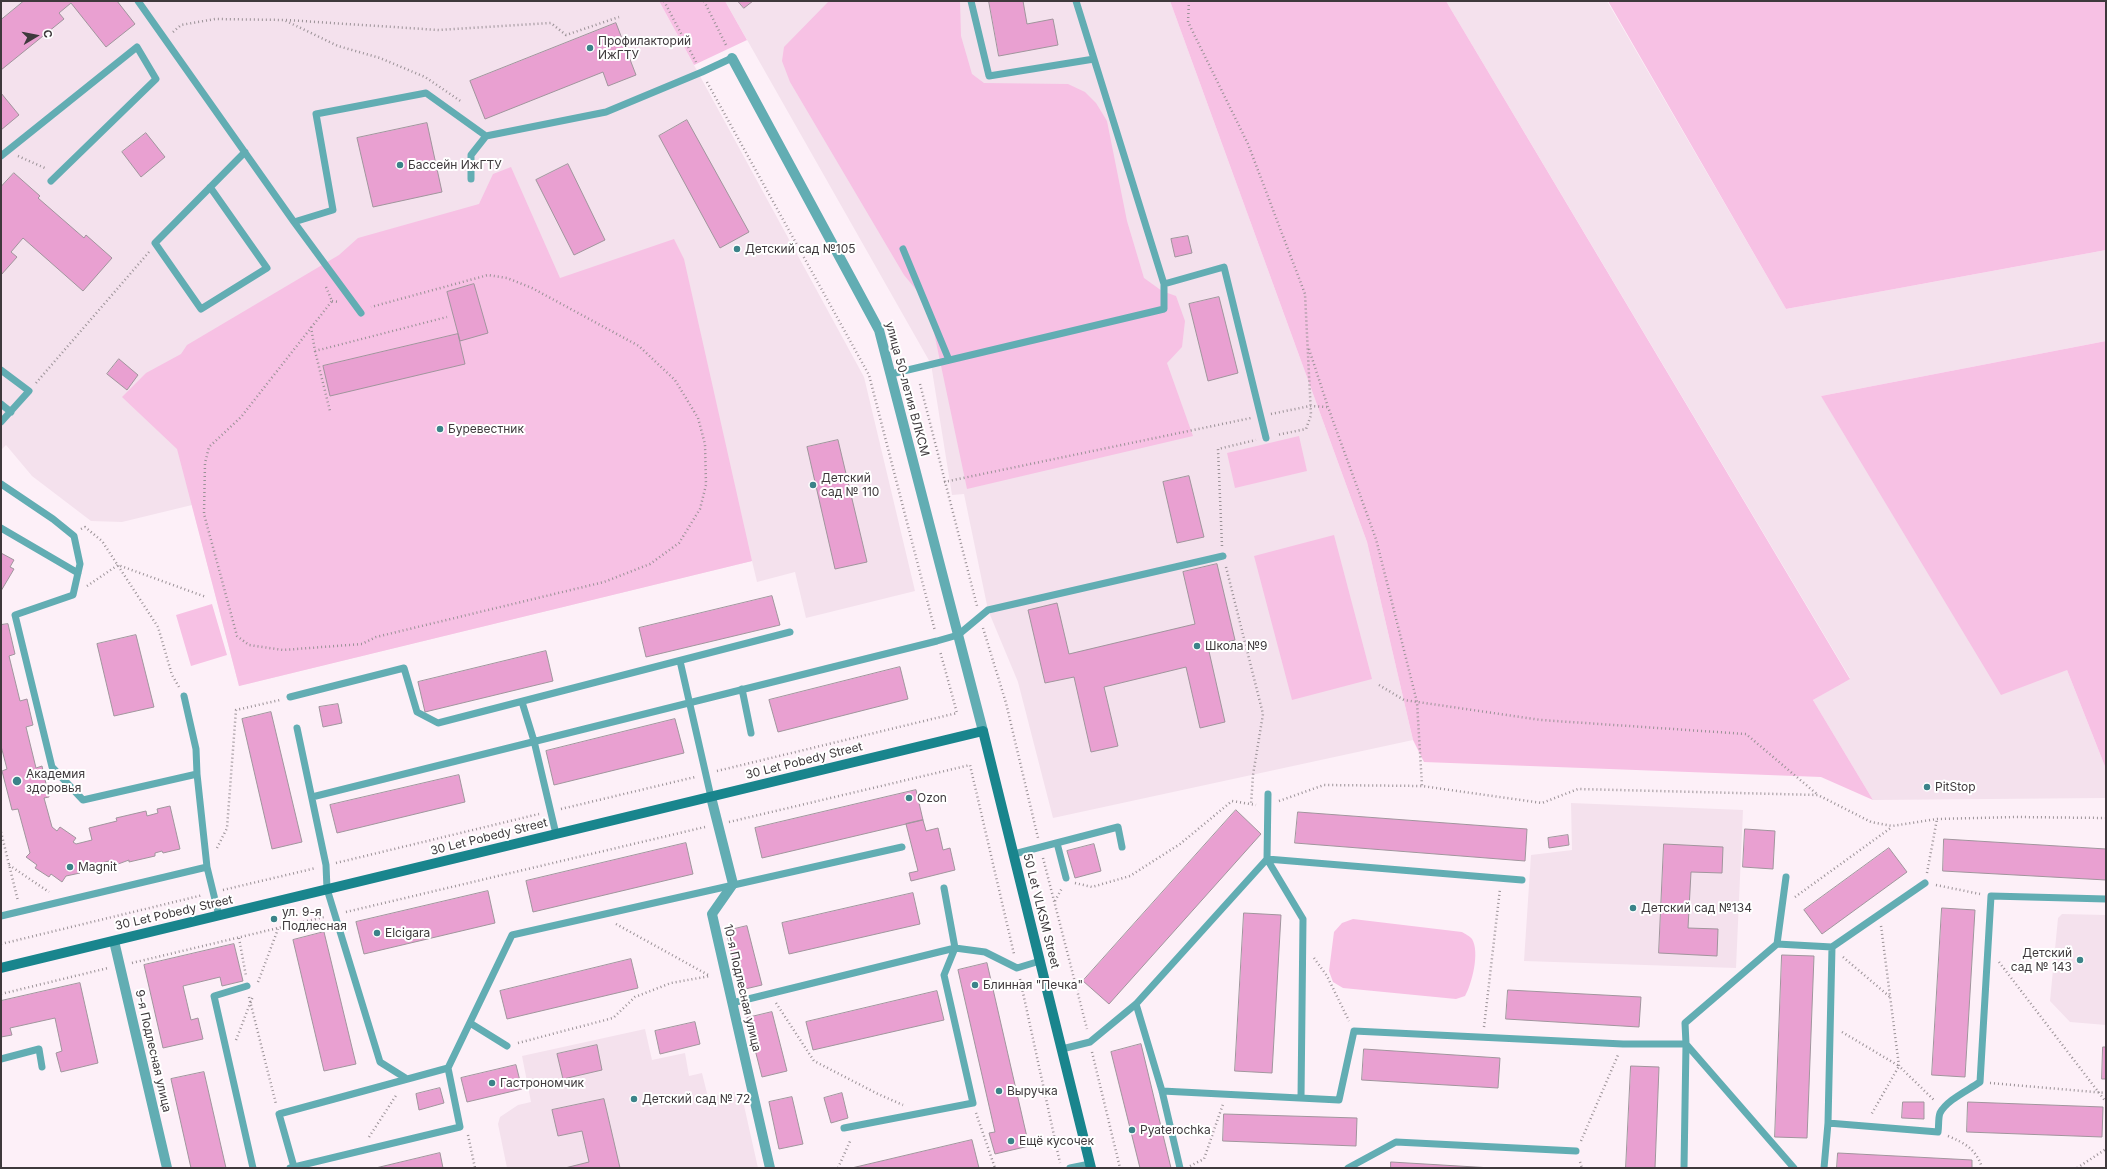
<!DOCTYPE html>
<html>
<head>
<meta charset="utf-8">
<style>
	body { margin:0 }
	#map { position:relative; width:2107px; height:1169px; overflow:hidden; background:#fdf0f8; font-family:Inter,sans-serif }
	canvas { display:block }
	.frame { position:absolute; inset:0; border:2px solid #3e393c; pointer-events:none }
	.north { position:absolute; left:16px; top:16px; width:40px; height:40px; -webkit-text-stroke:3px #fff; paint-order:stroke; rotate:80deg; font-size:11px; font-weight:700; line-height:16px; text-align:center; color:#3e393c }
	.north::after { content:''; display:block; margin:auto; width:14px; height:18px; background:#3e393c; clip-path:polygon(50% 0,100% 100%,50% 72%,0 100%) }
</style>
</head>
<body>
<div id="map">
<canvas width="2107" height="1169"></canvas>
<div class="frame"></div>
<div class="north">С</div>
</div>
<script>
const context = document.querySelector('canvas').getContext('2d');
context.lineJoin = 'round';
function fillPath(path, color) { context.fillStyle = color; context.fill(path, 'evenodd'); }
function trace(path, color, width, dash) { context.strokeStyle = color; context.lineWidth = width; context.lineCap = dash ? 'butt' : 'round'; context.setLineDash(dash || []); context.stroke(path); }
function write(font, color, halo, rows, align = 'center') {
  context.font = font + ' Inter,sans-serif'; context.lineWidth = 4; context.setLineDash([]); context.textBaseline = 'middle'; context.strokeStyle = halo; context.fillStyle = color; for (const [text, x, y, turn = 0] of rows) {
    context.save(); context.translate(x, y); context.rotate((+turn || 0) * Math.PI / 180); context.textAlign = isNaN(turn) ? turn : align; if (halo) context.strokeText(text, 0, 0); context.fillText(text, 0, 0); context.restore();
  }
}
fillPath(new Path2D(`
	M1 1H659L864 377 915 591 806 618 795 572 757 582 752 561 239 686 192 505 122 522 91 521 32 476 6 445 1 450Z
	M725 1H1170L1367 542 1413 740 1053 818 1018 682 988 610 964 494 952 495 931 364Z
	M1446 1H1607L1786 309 2106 250V341L1821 396 2067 670 2106 769V798L1873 800 1813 700 1850 678Z
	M1571 803 1743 810 1736 968 1524 961 1531 855 1572 850Z
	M2062 914 2106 915V1025L2070 1022 2050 1001 2058 918Z
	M645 1029 652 1060 685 1053 689 1076 702 1073 708 1097 735 1092 737 1102 743 1101 758 1168H507L498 1124 500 1117 518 1105 531 1102 522 1056Z`), '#f4e1ed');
fillPath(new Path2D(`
	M659 1H725L747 40 694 65Z
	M829 1H960L961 36 972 74 984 83 1068 84 1085 92 1096 103 1107 121 1127 221 1144 278 1162 291 1176 296 1185 321 1182 347 1167 363 1193 436 967 489 928 304 904 275 790 82 782 61 784 47Z
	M1170 1H1446L1850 679 1813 700 1873 800 1821 777 1424 762 1413 740 1367 542Z
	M1608 1H2106V250L1786 309Z
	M511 167 560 278 674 239 684 259 752 561 239 686 177 449 122 397 146 373 181 354 187 345 339 255 358 238 479 204 493 174Z
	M2106 341V769L2067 670 2001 695 1821 396Z
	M1299 436 1307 471 1235 488 1227 453Z
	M1334 535 1372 679 1292 700 1254 556Z
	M212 604 227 655 191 666 176 615Z
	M1353 919 1462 932C1465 934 1470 936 1472 939 1480 952 1472 984 1465 996L1456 999 1343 988 1333 982 1329 971 1334 932 1342 923Z`), '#f7c1e4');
const building = new Path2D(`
	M24 1H117L135 24 106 47 71 3 59 13 64 19 1 70V20Z
	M738 1H753L744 8Z
	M989 1H1023L1027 24 1053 19 1058 45 999 56Z
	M616 23 636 75 608 86 603 72 485 119 470 81Z
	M1 93 19 115 1 130Z
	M687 120 749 232 720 248 659 136Z
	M427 123 442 192 373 207 357 138Z
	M146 133 165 157 141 177 122 152Z
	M568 164 605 240 574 255 536 180Z
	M14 173 40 196 38 198 84 238 86 235 112 258 83 291 23 238 11 252 17 257 1 275V187Z
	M1188 236 1192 253 1175 257 1171 239Z
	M474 284 488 333 460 341 447 292Z
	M1219 297 1238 373 1208 381 1189 304Z
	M458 334 465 364 330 396 323 366Z
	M119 359 138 375 127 390 107 374Z
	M838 440 867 562 835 569 807 447Z
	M1189 476 1204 537 1177 543 1163 482Z
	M1 553 14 560 10 567 14 569 1 591Z
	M1217 564 1235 640 1208 647 1225 722 1200 728 1186 667 1104 687 1118 746 1091 752 1074 677 1045 683 1028 610 1057 603 1069 654 1195 624 1183 572Z
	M772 596 780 625 646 657 639 628Z
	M8 624 15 654 9 656 20 701 27 699 33 725 26 727 36 768 42 766 49 797 44 798 52 827 57 831 60 827 76 838 73 842 76 844 92 840 89 828 117 821 116 818 146 811 147 816 158 813 157 809 170 806 180 849 163 853 162 851 155 853V856L129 862V860L110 867 109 861 79 869 80 873 66 876 62 882 51 874 49 877 35 868 37 865 26 857 30 853 18 809 12 810 2 771 7 769 1 746V625Z
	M136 635 154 707 114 716 97 644Z
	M546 651 553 681 425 712 418 682Z
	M900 667 908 699 778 732 769 700Z
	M338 704 342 723 323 727 319 707Z
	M271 712 302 842 272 849 242 719Z
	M675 719 684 753 554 785 546 751Z
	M459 775 465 802 337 833 330 805Z
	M916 790 923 820 762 858 755 828Z
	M1236 810 1261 834 1109 1004 1083 981Z
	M1298 812 1527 829 1525 861 1295 843Z
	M923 820 926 831 938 828 943 850 950 848 955 870 911 881 909 873 918 871 906 824Z
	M1745 829 1775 831 1773 869 1743 867Z
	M1568 835 1569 845 1549 848 1548 838Z
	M1944 839 2106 849V880L1943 871Z
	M686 843 693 874 533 912 526 881Z
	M1094 844 1101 871 1075 878 1067 851Z
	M1664 844 1723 847 1722 873 1691 872 1688 928 1718 929 1717 956 1659 953Z
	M1889 848 1907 872 1822 934 1804 910Z
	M488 891 495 923 364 954 356 922Z
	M913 893 920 924 789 954 782 923Z
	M1942 908 1975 910 1965 1077 1932 1075Z
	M1244 913 1281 915 1272 1073 1235 1071Z
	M747 926 762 985 741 990 726 931Z
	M324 932 356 1064 324 1071 293 940Z
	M234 944 243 981 222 986 220 977 183 986 191 1020 198 1018 203 1039 163 1048 144 965Z
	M1782 955 1814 956 1807 1138 1775 1137Z
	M631 959 638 988 507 1019 500 991Z
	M987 963 1029 1146 995 1154 989 1133 995 1132 958 970Z
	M80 983 98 1063 61 1072 56 1053 62 1051 55 1018 10 1028 12 1035 1 1037V1001Z
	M1508 990 1641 997 1639 1027 1506 1019Z
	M937 991 944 1020 813 1050 806 1022Z
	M772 1012 787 1071 762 1077 747 1018Z
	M695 1022 700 1044 660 1054 655 1031Z
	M1141 1044 1171 1168H1140L1111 1052Z
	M597 1045 602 1070 563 1079 557 1054Z
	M2103 1047H2106V1079H2102Z
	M1364 1049 1500 1058 1498 1088 1362 1080Z
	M516 1065 522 1089 467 1102 461 1078Z
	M1631 1066 1659 1067 1655 1168H1626Z
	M204 1072 226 1168H191L171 1079Z
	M440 1088 444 1103 419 1110 416 1094Z
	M842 1093 848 1118 831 1123 824 1098Z
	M792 1097 803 1144 779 1149 769 1102Z
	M604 1099 620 1168H565L589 1162 582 1131 558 1136 552 1110Z
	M1903 1102H1924V1119L1902 1118Z
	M1968 1102 2103 1107 2102 1137 1967 1132Z
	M1224 1114 1357 1118 1356 1146 1223 1141Z
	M972 1140 979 1168H852Z
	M440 1153 443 1168H376Z
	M1838 1153 1972 1160V1168H1837Z
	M1391 1162 1492 1168H1391Z`);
fillPath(building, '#e9a0d1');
trace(building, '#a1959d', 1);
trace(new Path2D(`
	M664 1 696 62
	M704 1 727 47
	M1189 1 1188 22 1248 144 1305 294 1311 415 1306 429 1277 435
	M286 20 439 30 551 23 566 35 619 17
	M173 32 181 25 215 19 284 20 338 46 380 58 425 77 462 102
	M707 82 869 375 935 631
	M18 156 47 169
	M326 287 332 301 241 417 209 447 205 463 204 514 237 636 249 645 283 650 362 644 376 637 604 582 650 564 679 543 700 509 706 485 705 444 698 418 675 380 639 346 532 288 507 278 488 275 371 307
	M332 301 339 302
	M311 327 315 351 447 317
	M1309 349 1328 407 1376 539 1417 702 1422 786
	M315 351 330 411
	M36 383 149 252
	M920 384 977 606
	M1271 414 1310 406 1328 407
	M944 482 1251 418
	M81 529 85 527 102 541 158 627 172 675 179 687
	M1222 546 1218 449 1256 440
	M1226 567 1263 714 1253 775 1251 805
	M87 586 118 565 206 597
	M983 628 1006 703 1038 838
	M1379 685 1404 700 1541 720 1746 734 1818 795
	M717 771 957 713 940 651
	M1279 801 1324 785 1422 786 1542 803 1578 789 1818 795 1871 822 1892 826 1937 819 2016 817 2106 818
	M561 809 695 777
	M729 822 970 765 1014 954
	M1 832 18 901
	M217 848 227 828 236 710 280 700
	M1043 858 1087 1029
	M336 863 539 814
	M9 865 49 892
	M1927 873 1937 819
	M1075 883 1092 887 1130 876 1180 844 1232 801 1256 805
	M1936 885 1980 894
	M223 890 316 868
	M1795 897 1892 827
	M1055 901 1062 888
	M346 912 705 827
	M616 924 710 976
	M1881 926 1899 1066 1935 1101
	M239 938 246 976
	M1 944 203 895
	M1843 957 1890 997
	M1314 958 1327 976 1349 1021
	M1999 962 2106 1102
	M132 963 324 917
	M1020 979 1060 1163
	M258 982 278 929
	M1 994 108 968
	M249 997 276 1104
	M776 1003 814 1061 878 1094 903 1105
	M1484 1027 1500 889
	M1842 1032 1899 1066 1871 1115
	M236 1040 253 996
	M518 1043 613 1018 635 997 671 983 710 976
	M1092 1052 1120 1168
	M1990 1083 2106 1093
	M976 1113 995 1168
	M468 1135 475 1168
	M1948 1136C1965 1143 1977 1150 1982 1168
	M369 1137 397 1094
	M1581 1141 1618 1055
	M1580 1162 1582 1168
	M1190 1166 1204 1159 1223 1104
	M838 1168 851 1139
	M2077 1168 2106 1149`), '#9a9196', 2.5, [1, 3]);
trace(new Path2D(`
	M138 1 294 222 333 210 316 114 426 93 486 136
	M971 1 989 76 1094 59
	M1076 1 1164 284 1224 267 1266 438
	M1 156 137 47 156 79 51 181
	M471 179V155L486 136 606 112 702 72 732 58
	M210 187 267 268 201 309 155 243 245 152
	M294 222 361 313
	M903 249 949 360
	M1 370 29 391 1 422
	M891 374 1164 309V284
	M1 404 11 412
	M1 484 53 519 74 536 80 564 73 595 15 615 52 767 83 800 197 774 207 867 219 916
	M1 528 78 573
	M680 661 711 797
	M742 689 751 733
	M184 696 196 749 197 774
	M290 697 404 668 417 712 438 723 790 632
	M522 702 534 741 556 834
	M297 728 326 865 327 889 380 1062 407 1079
	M1268 794 1267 859 1303 919 1301 1098
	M312 797 937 641 958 635 988 610 1223 556
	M1057 843 1066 878
	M1014 854 1118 827 1122 847
	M1267 859 1522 880
	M1 916 207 867
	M1777 944 1786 877
	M247 986 214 996 253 1168
	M732 1003 955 948 985 952 1017 968 1040 961
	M1136 1004 1162 1091 1180 1168
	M470 1023 507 1046
	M1062 1049 1090 1042 1136 1004 1267 859
	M1 1059 39 1049 42 1067
	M1162 1091 1339 1100 1354 1031 1623 1044H1686L1684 1168
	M1828 1123 1938 1132C1939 1127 1938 1118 1940 1113 1947 1100 1967 1091 1980 1082L1991 896 2106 899
	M844 1128 973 1103 944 975 955 948 944 888
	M294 1167 279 1114 448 1068 512 935 902 847
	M290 1168 460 1127 448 1068
	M1070 1168 1090 1164
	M1348 1168 1396 1142 1576 1151
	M1794 1168 1686 1044 1685 1023 1777 944 1832 947 1925 883
	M1824 1168 1828 1123 1832 947`), '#62adb3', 7);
trace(new Path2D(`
	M732 58 879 330 983 731
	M711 797 733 884 712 914 770 1168`), '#62adb3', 10);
trace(new Path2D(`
	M114 941 167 1168`), '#62adb3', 10);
trace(new Path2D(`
	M1 968 983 731 1091 1168`), '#19858d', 10);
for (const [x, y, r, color] of [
	[590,48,4,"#3b8389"],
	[400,165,4,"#3b8389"],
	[737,249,4,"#3b8389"],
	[440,429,4,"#3b8389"],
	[813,485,4,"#3b8389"],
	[1197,646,4,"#3b8389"],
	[17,781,5,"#3b8389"],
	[1927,787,4,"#3b8389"],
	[909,798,4,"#3b8389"],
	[70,867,4,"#3b8389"],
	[1633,908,4,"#3b8389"],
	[274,919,4,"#3b8389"],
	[377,933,4,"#3b8389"],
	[2080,960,4,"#3b8389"],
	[975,985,4,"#3b8389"],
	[492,1083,4,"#3b8389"],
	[999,1091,4,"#3b8389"],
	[634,1099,4,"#3b8389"],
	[1132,1130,4,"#3b8389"],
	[1011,1141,4,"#3b8389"]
]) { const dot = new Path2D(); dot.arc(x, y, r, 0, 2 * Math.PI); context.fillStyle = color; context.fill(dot); trace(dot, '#fff', 1.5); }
write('12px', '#3e393c', '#fff', [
	["Профилакторий",598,41],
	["ИжГТУ",598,55],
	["Бассейн ИжГТУ",408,165],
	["Детский сад №105",745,249],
	["Буревестник",448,429],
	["Детский",821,478],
	["сад № 110",821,492],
	["Школа №9",1205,646],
	["Академия",26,774],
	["здоровья",26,788],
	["PitStop",1935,787],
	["Ozon",917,798],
	["Magnit",78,867],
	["Детский сад №134",1641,908],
	["ул. 9-я",282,912],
	["Подлесная",282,926],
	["Elcigara",385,933],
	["Детский",2072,953,"right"],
	["сад № 143",2072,967,"right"],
	["Блинная \"Печка\"",983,985],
	["Гастрономчик",500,1083],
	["Выручка",1007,1091],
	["Детский сад № 72",642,1099],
	["Pyaterochka",1140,1130],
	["Ещё кусочек",1019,1141]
], 'left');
write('12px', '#3e393c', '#fff', [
	["улица 50-летия ВЛКСМ",907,389,75],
	["30 Let Pobedy Street",804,761,-14],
	["30 Let Pobedy Street",489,837,-14],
	["50 Let VLKSM Street",1041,911,76],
	["30 Let Pobedy Street",174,913,-13],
	["10-я Подлесная улица",742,988,77],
	["9-я Подлесная улица",153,1051,77]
]);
</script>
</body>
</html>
